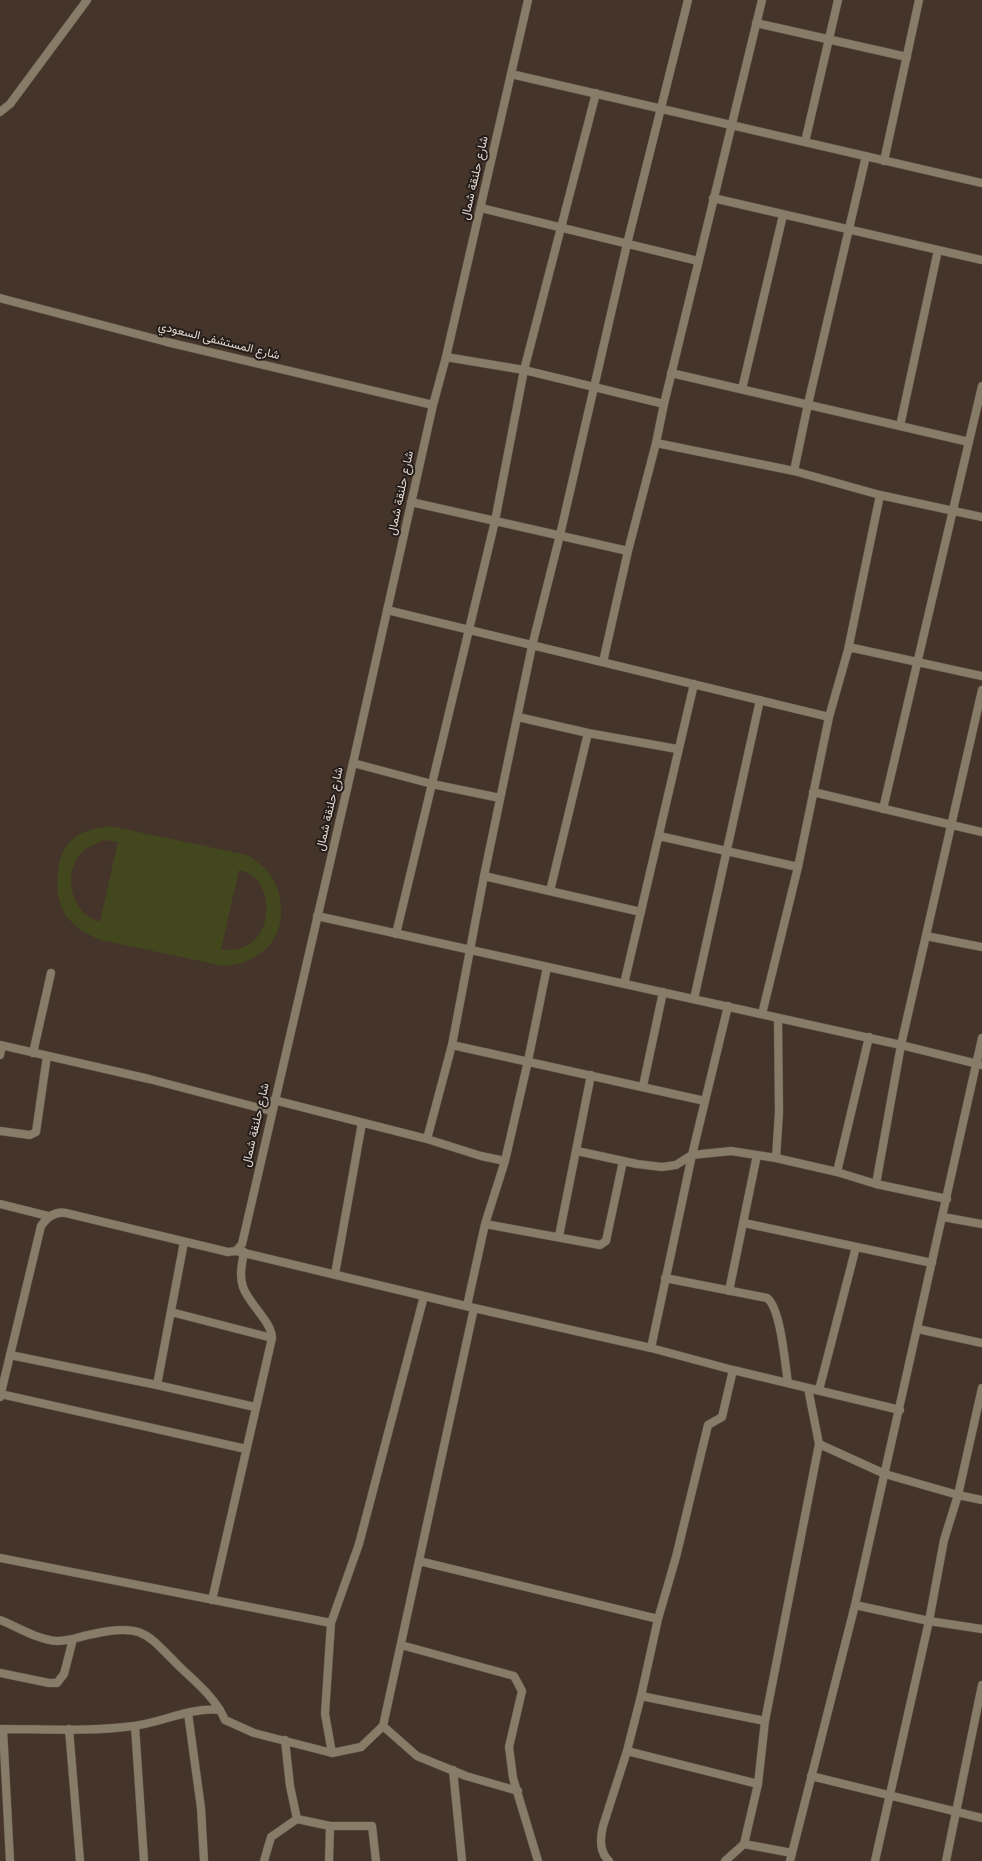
<!DOCTYPE html>
<html>
<head>
<meta charset="utf-8">
<style>
	body { margin:0 }
	canvas { display:block; background:#443429 }
</style>
</head>
<body>
<canvas width="982" height="1861"></canvas>
<script>
const context = document.querySelector('canvas').getContext('2d');
context.lineJoin = 'round';
function fillPath(path, color) { context.fillStyle = color; context.fill(path, 'evenodd'); }
function trace(path, color, width, dash) { context.strokeStyle = color; context.lineWidth = width; context.lineCap = dash ? 'butt' : 'round'; context.setLineDash(dash || []); context.stroke(path); }
function write(font, color, halo, rows, align = 'center') {
  context.font = font + ' "Fira Sans",Vazirmatn,sans-serif'; context.lineWidth = 4; context.setLineDash([]); context.textBaseline = 'middle'; context.strokeStyle = halo; context.fillStyle = color; for (const [text, x, y, turn = 0] of rows) {
    context.save(); context.translate(x, y); context.rotate((+turn || 0) * Math.PI / 180); context.textAlign = isNaN(turn) ? turn : align; if (halo) context.strokeText(text, 0, 0); context.fillText(text, 0, 0); context.restore();
  }
}
fillPath(new Path2D(`
	M110 826 247 855C255 860 262 865 268 872 283 890 286 922 272 942 266 951 252 959 242 963 237 965 230 965 224 966L101 940C68 927 54 908 58 872 59 859 64 847 73 839 82 830 98 828 110 826ZM104 840 118 842 100 922C95 920 90 918 86 915 70 901 66 874 78 857 84 848 95 844 104 840ZM239 870C243 871 250 873 253 876 273 892 271 935 246 946 238 950 230 950 221 950Z`), '#43471e');
const minor = new Path2D(`
	M756 23 907 57
	M511 74 982 183
	M0 112 10 104 87 0
	M805 142 838 0
	M884 161 919 0
	M713 198 982 260
	M481 208 698 261
	M446 357 524 370 664 404
	M671 373 969 442
	M742 389 783 215
	M900 426 938 250
	M656 443 794 471 880 495 982 517
	M794 471 808 404 866 156
	M411 502 628 551
	M387 610 829 717 848 650 853 648 982 676
	M848 650 880 495
	M603 662 628 551 656 443 664 404 762 0
	M518 717 588 733 677 749
	M353 763 432 784 500 798
	M813 792 982 832
	M883 809 982 386
	M659 836 798 867
	M484 876 641 912
	M550 891 588 733
	M317 916 901 1045 982 1065
	M396 934 495 521 524 370 596 93
	M926 936 982 947
	M624 984 694 684
	M694 999 760 700
	M762 1014 798 867 829 717
	M0 1045 149 1079 271 1111
	M452 1045 705 1101
	M33 1053 51 973
	M0 1055 2 1046
	M643 1086 663 992
	M274 1100 427 1139 481 1156 505 1161
	M0 1131 30 1135 36 1132 47 1056
	M427 1139 452 1045 484 876 532 646 560 535 627 244 688 0
	M577 1151 637 1164 662 1167 676 1165 692 1155 731 1151 776 1158 837 1172 876 1184 947 1199
	M776 1158 779 1112 778 1018
	M837 1172 869 1037
	M876 1184 901 1045 982 690
	M0 1204 48 1216
	M943 1217 982 1224
	M744 1223 932 1263
	M485 1224 600 1245 606 1241 623 1161
	M559 1236 591 1075
	M236 1251 474 1308 651 1348 733 1370 900 1410
	M335 1274 362 1123
	M665 1278 767 1298C781 1308 785 1365 788 1383
	M729 1291 757 1155
	M467 1306 485 1224 505 1161 528 1061 547 967
	M171 1312 272 1338
	M918 1329 982 1343
	M651 1348 692 1155 728 1006
	M10 1355 157 1385 255 1407
	M157 1385 184 1242
	M819 1390 856 1247
	M0 1394 246 1449
	M819 1444 885 1474 958 1495 982 1500
	M0 1558 331 1623
	M419 1561 658 1619
	M212 1600 272 1338C272 1322 248 1303 243 1287 239 1275 242 1264 244 1252
	M855 1605 929 1621 982 1629
	M0 1620C18 1627 38 1640 57 1641 70 1641 81 1636 93 1634 145 1622 148 1636 182 1669 198 1684 216 1699 225 1720L254 1733 332 1753 361 1747 383 1726 474 1308
	M401 1645 514 1676 522 1691 509 1747 513 1778 538 1861
	M0 1673 49 1683H57L64 1674 73 1639
	M641 1696 765 1721
	M188 1713 201 1808 204 1861
	M135 1726 144 1861
	M383 1726 417 1756 466 1776 518 1791
	M0 1729C44 1729 90 1732 134 1726 163 1722 191 1707 220 1710
	M3 1729 10 1861
	M69 1729 80 1861
	M285 1740 290 1786 297 1819
	M627 1751 758 1784
	M332 1753 325 1714 331 1623 359 1544 424 1296
	M453 1770 462 1861
	M811 1776 982 1818
	M744 1844 792 1853
	M264 1861 271 1837 297 1819 330 1826H372L376 1861
	M329 1861 330 1826
	M609 1861C599 1852 600 1838 603 1826L627 1751 641 1696 658 1619 676 1557 708 1425 722 1417 733 1370
	M725 1861 744 1844 758 1784 765 1721 819 1444 808 1388
	M790 1861 855 1605 982 1038
	M875 1861 929 1621 944 1540 958 1495 982 1388
	M946 1861 982 1685`);
const tertiary = new Path2D(`
	M0 298 167 342 433 405
	M0 1397 41 1226C47 1217 55 1211 66 1213L228 1252 236 1251 242 1244 353 763 433 405 446 357 528 0`);
trace(minor, '#605147', 9);
trace(tertiary, '#605147', 9);
trace(minor, '#867c67', 8);
trace(tertiary, '#867c67', 8);
write('12px', '#e2d7d0', '#251d19', [
	["شارع حلنقة شمال",475,178,-77],
	["شارع المستشفى السعودي",219,341,14],
	["شارع حلنقة شمال",401,493,-78],
	["شارع حلنقة شمال",330,809,-77],
	["شارع حلنقة شمال",256,1125,-77]
]);
</script>
</body>
</html>
